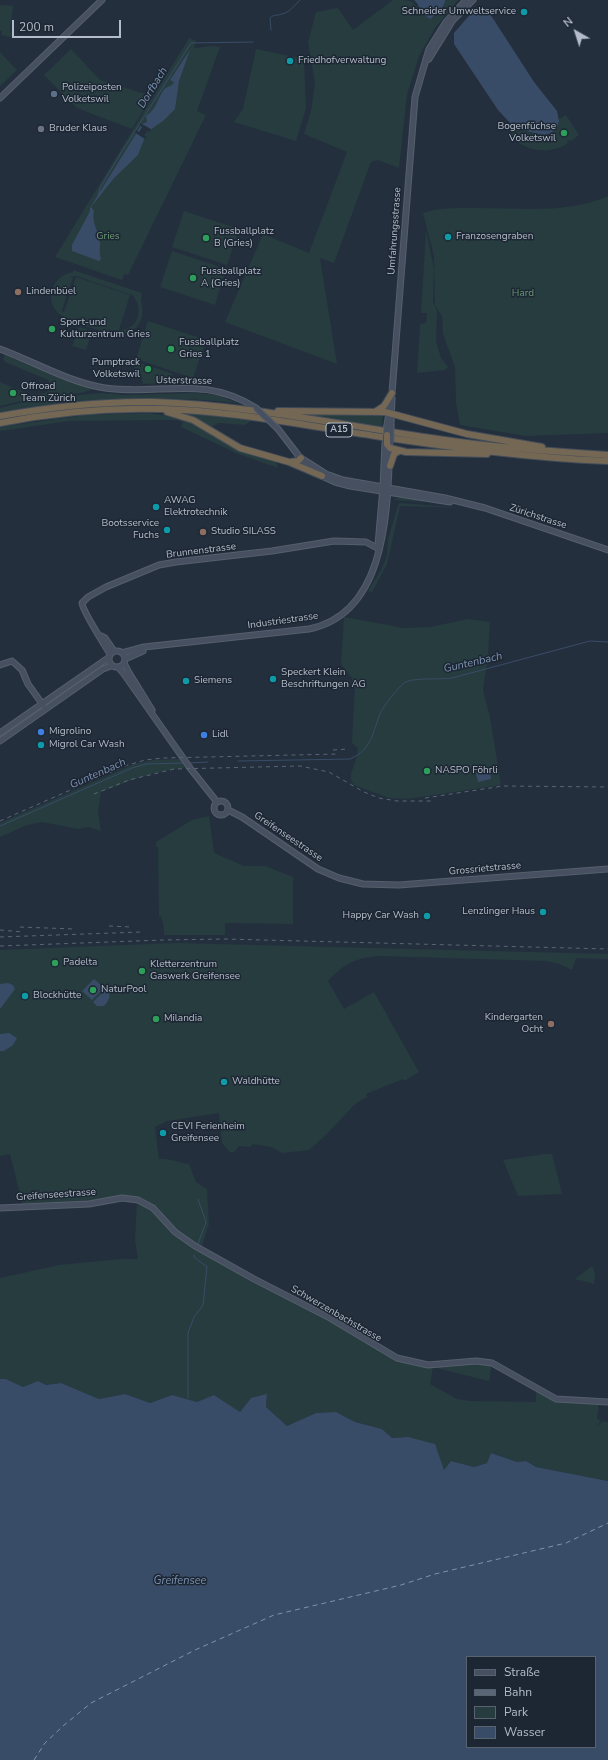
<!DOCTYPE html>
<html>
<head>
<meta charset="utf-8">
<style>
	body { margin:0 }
	#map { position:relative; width:608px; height:1760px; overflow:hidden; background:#242f3e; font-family:"Nunito Sans",sans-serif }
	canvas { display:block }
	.legend { position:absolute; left:466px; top:1656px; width:130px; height:92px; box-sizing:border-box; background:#1d2633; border:1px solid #59626f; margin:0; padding:5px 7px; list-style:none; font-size:12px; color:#b4bcc9 }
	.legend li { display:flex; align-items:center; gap:8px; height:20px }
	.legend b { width:20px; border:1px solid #59626f }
	.north { position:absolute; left:556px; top:12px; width:40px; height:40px; -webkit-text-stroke:3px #1d2633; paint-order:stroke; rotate:321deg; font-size:11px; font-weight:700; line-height:16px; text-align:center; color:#b4bcc9 }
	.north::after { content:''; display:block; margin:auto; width:14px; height:18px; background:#b4bcc9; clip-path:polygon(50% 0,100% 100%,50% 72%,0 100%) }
	.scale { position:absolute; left:12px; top:20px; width:109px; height:18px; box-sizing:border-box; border:2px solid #b4bcc9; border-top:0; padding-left:5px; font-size:12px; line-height:14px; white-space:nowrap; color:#b4bcc9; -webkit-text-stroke:3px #1d2633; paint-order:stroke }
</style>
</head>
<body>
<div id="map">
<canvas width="608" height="1760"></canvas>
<ul class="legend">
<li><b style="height:5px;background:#465061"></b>Straße</li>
<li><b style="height:5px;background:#5a6575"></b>Bahn</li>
<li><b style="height:11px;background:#263c3f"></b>Park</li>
<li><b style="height:11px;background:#394c67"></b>Wasser</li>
</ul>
<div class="north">N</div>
<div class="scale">200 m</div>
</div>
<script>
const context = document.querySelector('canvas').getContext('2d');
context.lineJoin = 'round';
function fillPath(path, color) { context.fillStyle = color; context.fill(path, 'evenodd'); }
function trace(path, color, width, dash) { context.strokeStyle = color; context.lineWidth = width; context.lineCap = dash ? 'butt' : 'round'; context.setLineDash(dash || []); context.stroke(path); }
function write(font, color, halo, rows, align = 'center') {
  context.font = font + ' "Nunito Sans",sans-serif'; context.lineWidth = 3; context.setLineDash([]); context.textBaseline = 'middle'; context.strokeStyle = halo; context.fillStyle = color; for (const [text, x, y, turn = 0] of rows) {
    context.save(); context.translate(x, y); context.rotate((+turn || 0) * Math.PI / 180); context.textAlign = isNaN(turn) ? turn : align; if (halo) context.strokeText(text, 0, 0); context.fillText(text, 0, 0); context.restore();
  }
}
fillPath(new Path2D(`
	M393 0C414 0 411 0 422 13L433 18 442 10 445 0H458L435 28 419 56 407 95 399 168 378 160 371 162 334 263 320 258 337 364 225 322 263 234 309 253 347 152 304 134 311 111 315 83 308 42 316 12 338 8 353 30Z
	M0 5 13 6 10 31 13 35 10 37 1 35 2 31H0Z
	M189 38 196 41 194 48 212 46 220 47 197 111 206 115 128 275 124 274 122 280 55 257Z
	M71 49 100 80 152 96 132 129 77 108 44 75Z
	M256 49 304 59 306 108 296 141 234 122 243 109Z
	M0 52 17 70 0 86Z
	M566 115 579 135 571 141 569 140 567 141 568 143C550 156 521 151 508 133L514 127C529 134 556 142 559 119Z
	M608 196V433L526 436 460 425 456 403 455 367 443 334 442 317 435 305 434 256 423 213C441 207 458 208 478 208 520 208 569 214 608 196Z
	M184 211 239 229 227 265 172 247Z
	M426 230 434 269 433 301 437 311 436 341 441 358 448 367 445 370 417 373 420 324 426 323 427 313H421Z
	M172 251 226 269 215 305 160 287Z
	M73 270 142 293C139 304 147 314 138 325 134 331 127 334 120 334 108 335 64 320 57 312 44 297 54 275 73 272ZM76 276 132 295C145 308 138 331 119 330L130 295 76 277 64 312 60 309 62 310 73 278 70 277Z
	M148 321 206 340 193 378 136 359Z
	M79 327 92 331 86 350 72 346Z
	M6 351 94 389 81 393 31 399 0 406V382L31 395 46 393 51 384 48 380 5 362 3 359Z
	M131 360 173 374 167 383 143 384 140 372 128 363Z
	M99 393 126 395 195 393 217 395 237 403C157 394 79 399 0 412V408L31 400Z
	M147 413 183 418 247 453 276 461 278 468 236 453 181 427 183 422 178 420 69 421 0 431V427L85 415Z
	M186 413 252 420 245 425 218 423 212 427Z
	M296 413 383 414 382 427Z
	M400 497 445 503 393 500Z
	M399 503 464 508 400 506 387 564 372 592 368 591 381 570 387 556 388 539Z
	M344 617 404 628 430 627 468 619 490 622 488 656 483 690 490 717 501 785 407 799 389 798 354 785 351 780V774L357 756 358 748 352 743 355 686H352V678L341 664Z
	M179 759 185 768C156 770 128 781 101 792L98 811 101 831 88 827 78 829 42 822 27 825 0 837V823L134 764 154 760Z
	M209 816 214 853 244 866H265L293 877V924L225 923V935H164V927L161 916H159L158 847H156V842L192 820Z
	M177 943 608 954V959L576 958 572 970 559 964 547 961 379 956C355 958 344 964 328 981L344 1009 374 992 419 1072 404 1081 403 1079 366 1094 367 1097 355 1104 326 1135 309 1150 282 1153 271 1147 253 1144 250 1147 239 1146 234 1152H230L222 1143 219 1113 167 1121 155 1127 159 1159C170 1158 178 1163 189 1164L196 1182 207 1189 209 1224 201 1249 305 1304 384 1351 423 1365 492 1363 489 1381 433 1367 430 1384 457 1399 470 1401 536 1402V1388C556 1400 576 1401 599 1402L597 1419 601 1421 596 1427 603 1421 608 1422V1481L536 1467 526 1461 517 1462 491 1453 487 1463 474 1467 451 1461 444 1470 408 1437 392 1438 382 1429 355 1422 336 1412 316 1413 287 1426 266 1407 267 1395 251 1398 240 1412 214 1395 197 1402 172 1395 150 1403 125 1394 99 1399 61 1383 46 1385 38 1381 23 1387 6 1379H0V1278L59 1265 121 1259H138L135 1240 137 1200 122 1198 89 1204 23 1207 10 1154 0 1156V950Z
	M545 1154H552L562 1194 518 1196 503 1160Z
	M592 1266 595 1273 594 1284 575 1279Z`), '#263c3f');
fillPath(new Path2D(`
	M414 0H445V2L440 12 430 19 422 13 417 3Z
	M474 10 486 11 492 17 534 82 557 111 559 121 557 127 551 133 544 135 521 130 514 127 498 110 454 44V33Z
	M190 50 179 81 175 109 163 121 147 132 138 155 114 178 91 207 94 211C91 223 99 231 100 243 100 249 99 253 101 259L99 261 72 251V245L90 211V208L142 124 147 122 146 116C156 110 157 100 163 91 166 86 172 87 174 82L170 80Z
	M488 770H490L491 779 478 782 476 773Z
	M94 979 104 988 92 1000 82 991Z
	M8 983 13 985 15 989 0 1009V984Z
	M107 988C112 994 109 1001 104 1006H97L93 1002Z
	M9 1033 17 1038 13 1045 4 1051H0V1034Z
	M0 1379H6L23 1387 38 1381 46 1385 61 1383 99 1399 125 1394 150 1403 172 1395 197 1402 214 1395 240 1412 251 1398 267 1394 266 1407 287 1426 316 1413 336 1412 355 1422 382 1429 392 1438 408 1437 435 1444 444 1470 451 1461 474 1467 487 1463 491 1453 517 1462 526 1461 536 1467 608 1481V1760H0ZM467 1657H595V1747H467Z`), '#394c67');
fillPath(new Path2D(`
	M140 123 151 129 150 132 148 131 145 135 147 137 145 139 134 132 136 130 139 132 142 127 139 125Z`), '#242f3e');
trace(new Path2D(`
	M271 30 270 18C274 14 277 16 282 14 289 13 295 5 300 0
	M98 197 100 188 121 153 191 43 253 42
	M238 761 350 759C373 749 372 732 381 712 384 705 398 688 404 683 412 677 440 680 452 678L590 641 608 642
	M189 763 208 762
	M0 826 132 768 146 764 184 763
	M198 1244 206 1222 198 1199
	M188 1398V1333L194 1317 203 1305 207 1267 194 1257V1255`), '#394c67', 1);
trace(new Path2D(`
	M34 1760 45 1743 63 1726 91 1703 195 1650 274 1615 401 1585 435 1574 566 1543 608 1523`), '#7c92b1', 1, [5, 4]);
const secondary = new Path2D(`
	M429 59 453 20 473 0
	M0 98 102 0
	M0 349C35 362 68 382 105 388 160 396 203 374 256 408
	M391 424 392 398
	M387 425 392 393 415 97 429 49 446 22 466 0
	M278 429 305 464 313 470
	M301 458 326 474 343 480 445 498 485 508 608 550
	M320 475 335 482 350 486 450 502
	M378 545 383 487 385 443
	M101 636 105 638 114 651
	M109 659a8 8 0 1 1 16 0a8 8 0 1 1-16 0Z
	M122 653 144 647 309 629C388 613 387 508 390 445
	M110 654C105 646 82 609 82 603L88 597 106 587 159 565 176 562 272 551 334 541 366 542 379 549
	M125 659 143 651
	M124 663 128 671 152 710
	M0 665 12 661 22 670 28 684 43 705
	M118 667 124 674 190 768 217 802
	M0 733 108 658
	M0 741 103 669 111 666
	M214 808a7 7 0 1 1 14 0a7 7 0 1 1-14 0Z
	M228 810 242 817 318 869 339 878 363 884 399 885 608 869
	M0 1208 89 1204 122 1198 138 1200 153 1208 175 1232 195 1246 254 1279 330 1318 397 1358 428 1365 476 1361 492 1363 556 1399 608 1402`);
const highway = new Path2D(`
	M278 411 385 412 467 434 542 447
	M167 412 193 420 240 448 289 462 322 476
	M375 412 384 406 392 393
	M0 416C50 407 102 401 153 402 258 405 363 430 467 443 514 449 561 452 608 455
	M0 423C60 411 122 406 184 410 250 414 316 427 382 437 457 448 532 458 608 461
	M387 444 390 448 406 452 487 454
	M290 462 298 461 301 458
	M390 466 394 454 399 451`);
trace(secondary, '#565f6c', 7);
trace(highway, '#434c59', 8);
trace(secondary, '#465061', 5);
trace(highway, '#746855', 6);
trace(new Path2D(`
	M333 750 348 749
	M94 794 129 780 174 769 300 766 329 772 364 792 379 798 397 801H432
	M425 798 503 786 608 787
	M0 821 125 766 145 760 163 758 339 754
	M109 926 131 927
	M20 927 74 929
	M0 930 23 932
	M0 937 142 932
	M0 946 163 940 224 939 608 949`), '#5a6575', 1, [4, 4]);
const secondaryBridge = new Path2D(`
	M256 408 278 429
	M386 438 387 425
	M391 442V424`);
const highwayBridge = new Path2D(`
	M387 435V444`);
trace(secondaryBridge, '#565f6c', 7, []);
trace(highwayBridge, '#434c59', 8, []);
trace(secondaryBridge, '#465061', 5);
trace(highwayBridge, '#746855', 6);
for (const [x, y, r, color] of [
	[524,12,4,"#0f9aa8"],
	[290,61,4,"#0f9aa8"],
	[54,94,4,"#5c6f8a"],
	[41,129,4,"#6b7280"],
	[564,133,4,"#2e9e5b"],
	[448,237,4,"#0f9aa8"],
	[206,238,4,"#2e9e5b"],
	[193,278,4,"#2e9e5b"],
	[18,292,4,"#8d6e63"],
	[52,329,4,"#2e9e5b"],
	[171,349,4,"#2e9e5b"],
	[148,369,4,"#2e9e5b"],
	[13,393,4,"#2e9e5b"],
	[156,507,4,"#0f9aa8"],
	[167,530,4,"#0f9aa8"],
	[203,532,4,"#8d6e63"],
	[273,679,4,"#0f9aa8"],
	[186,681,4,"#0f9aa8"],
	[41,732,4,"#3f7fe0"],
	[204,735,4,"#3f7fe0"],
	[41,745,4,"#0f9aa8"],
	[427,771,4,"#2e9e5b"],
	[543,912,4,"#0f9aa8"],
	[427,916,4,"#0f9aa8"],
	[55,963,4,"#2e9e5b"],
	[142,971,4,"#2e9e5b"],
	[93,990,4,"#2e9e5b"],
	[25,996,4,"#0f9aa8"],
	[156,1019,4,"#2e9e5b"],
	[551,1024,4,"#8d6e63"],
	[224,1082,4,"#0f9aa8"],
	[163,1133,4,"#0f9aa8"]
]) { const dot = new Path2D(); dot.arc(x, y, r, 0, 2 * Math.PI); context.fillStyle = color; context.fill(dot); trace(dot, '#1d2633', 1.5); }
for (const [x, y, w] of [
	[339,430,26]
]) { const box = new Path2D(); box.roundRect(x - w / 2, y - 7, w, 14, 3); context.fillStyle = '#1d2633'; context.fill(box); trace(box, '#b4bcc9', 1); }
write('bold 9px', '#b4bcc9', null, [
	["A15",339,430]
]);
write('10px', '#b4bcc9', '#1d2633', [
	["Schneider Umweltservice",516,12,"right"],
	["Friedhofverwaltung",298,61],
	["Polizeiposten",62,88],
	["Volketswil",62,100],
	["Bogenfüchse",556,127,"right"],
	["Volketswil",556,139,"right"],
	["Bruder Klaus",49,129],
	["Fussballplatz",214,232],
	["B (Gries)",214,244],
	["Franzosengraben",456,237],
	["Fussballplatz",201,272],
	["A (Gries)",201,284],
	["Lindenbüel",26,292],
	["Sport-und",60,323],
	["Kulturzentrum Gries",60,335],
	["Fussballplatz",179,343],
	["Gries 1",179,355],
	["Pumptrack",140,363,"right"],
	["Volketswil",140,375,"right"],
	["Offroad",21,387],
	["Team Zürich",21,399],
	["AWAG",164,501],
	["Elektrotechnik",164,513],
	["Bootsservice",159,524,"right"],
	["Fuchs",159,536,"right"],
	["Studio SILASS",211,532],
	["Speckert Klein",281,673],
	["Beschriftungen AG",281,685],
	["Siemens",194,681],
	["Migrolino",49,732],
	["Lidl",212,735],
	["Migrol Car Wash",49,745],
	["NASPO Föhrli",435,771],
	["Lenzlinger Haus",535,912,"right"],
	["Happy Car Wash",419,916,"right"],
	["Padelta",63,963],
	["Kletterzentrum",150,965],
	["Gaswerk Greifensee",150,977],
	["NaturPool",101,990],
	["Blockhütte",33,996],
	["Kindergarten",543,1018,"right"],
	["Ocht",543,1030,"right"],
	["Milandia",164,1019],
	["Waldhütte",232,1082],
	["CEVI Ferienheim",171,1127],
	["Greifensee",171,1139]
], 'left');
write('10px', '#b4bcc9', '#1d2633', [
	["Umfahrungsstrasse",395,231,-86],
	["Usterstrasse",184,381,1],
	["Zürichstrasse",538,517,18],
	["Brunnenstrasse",201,551,-7],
	["Industriestrasse",283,621,-8],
	["Greifenseestrasse",288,837,34],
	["Grossrietstrasse",485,869,-5],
	["Greifenseestrasse",56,1195,-4],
	["Schwerzenbachstrasse",336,1314,30]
]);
write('10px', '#6b9a76', '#1d2633', [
	["Gries",108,237],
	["Hard",523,294]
]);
write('italic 11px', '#7c92b1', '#1d2633', [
	["Dorfbach",153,88,-58],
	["Guntenbach",473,663,-13],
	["Guntenbach",98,774,-24],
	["Greifensee",180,1581]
]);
</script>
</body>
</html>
